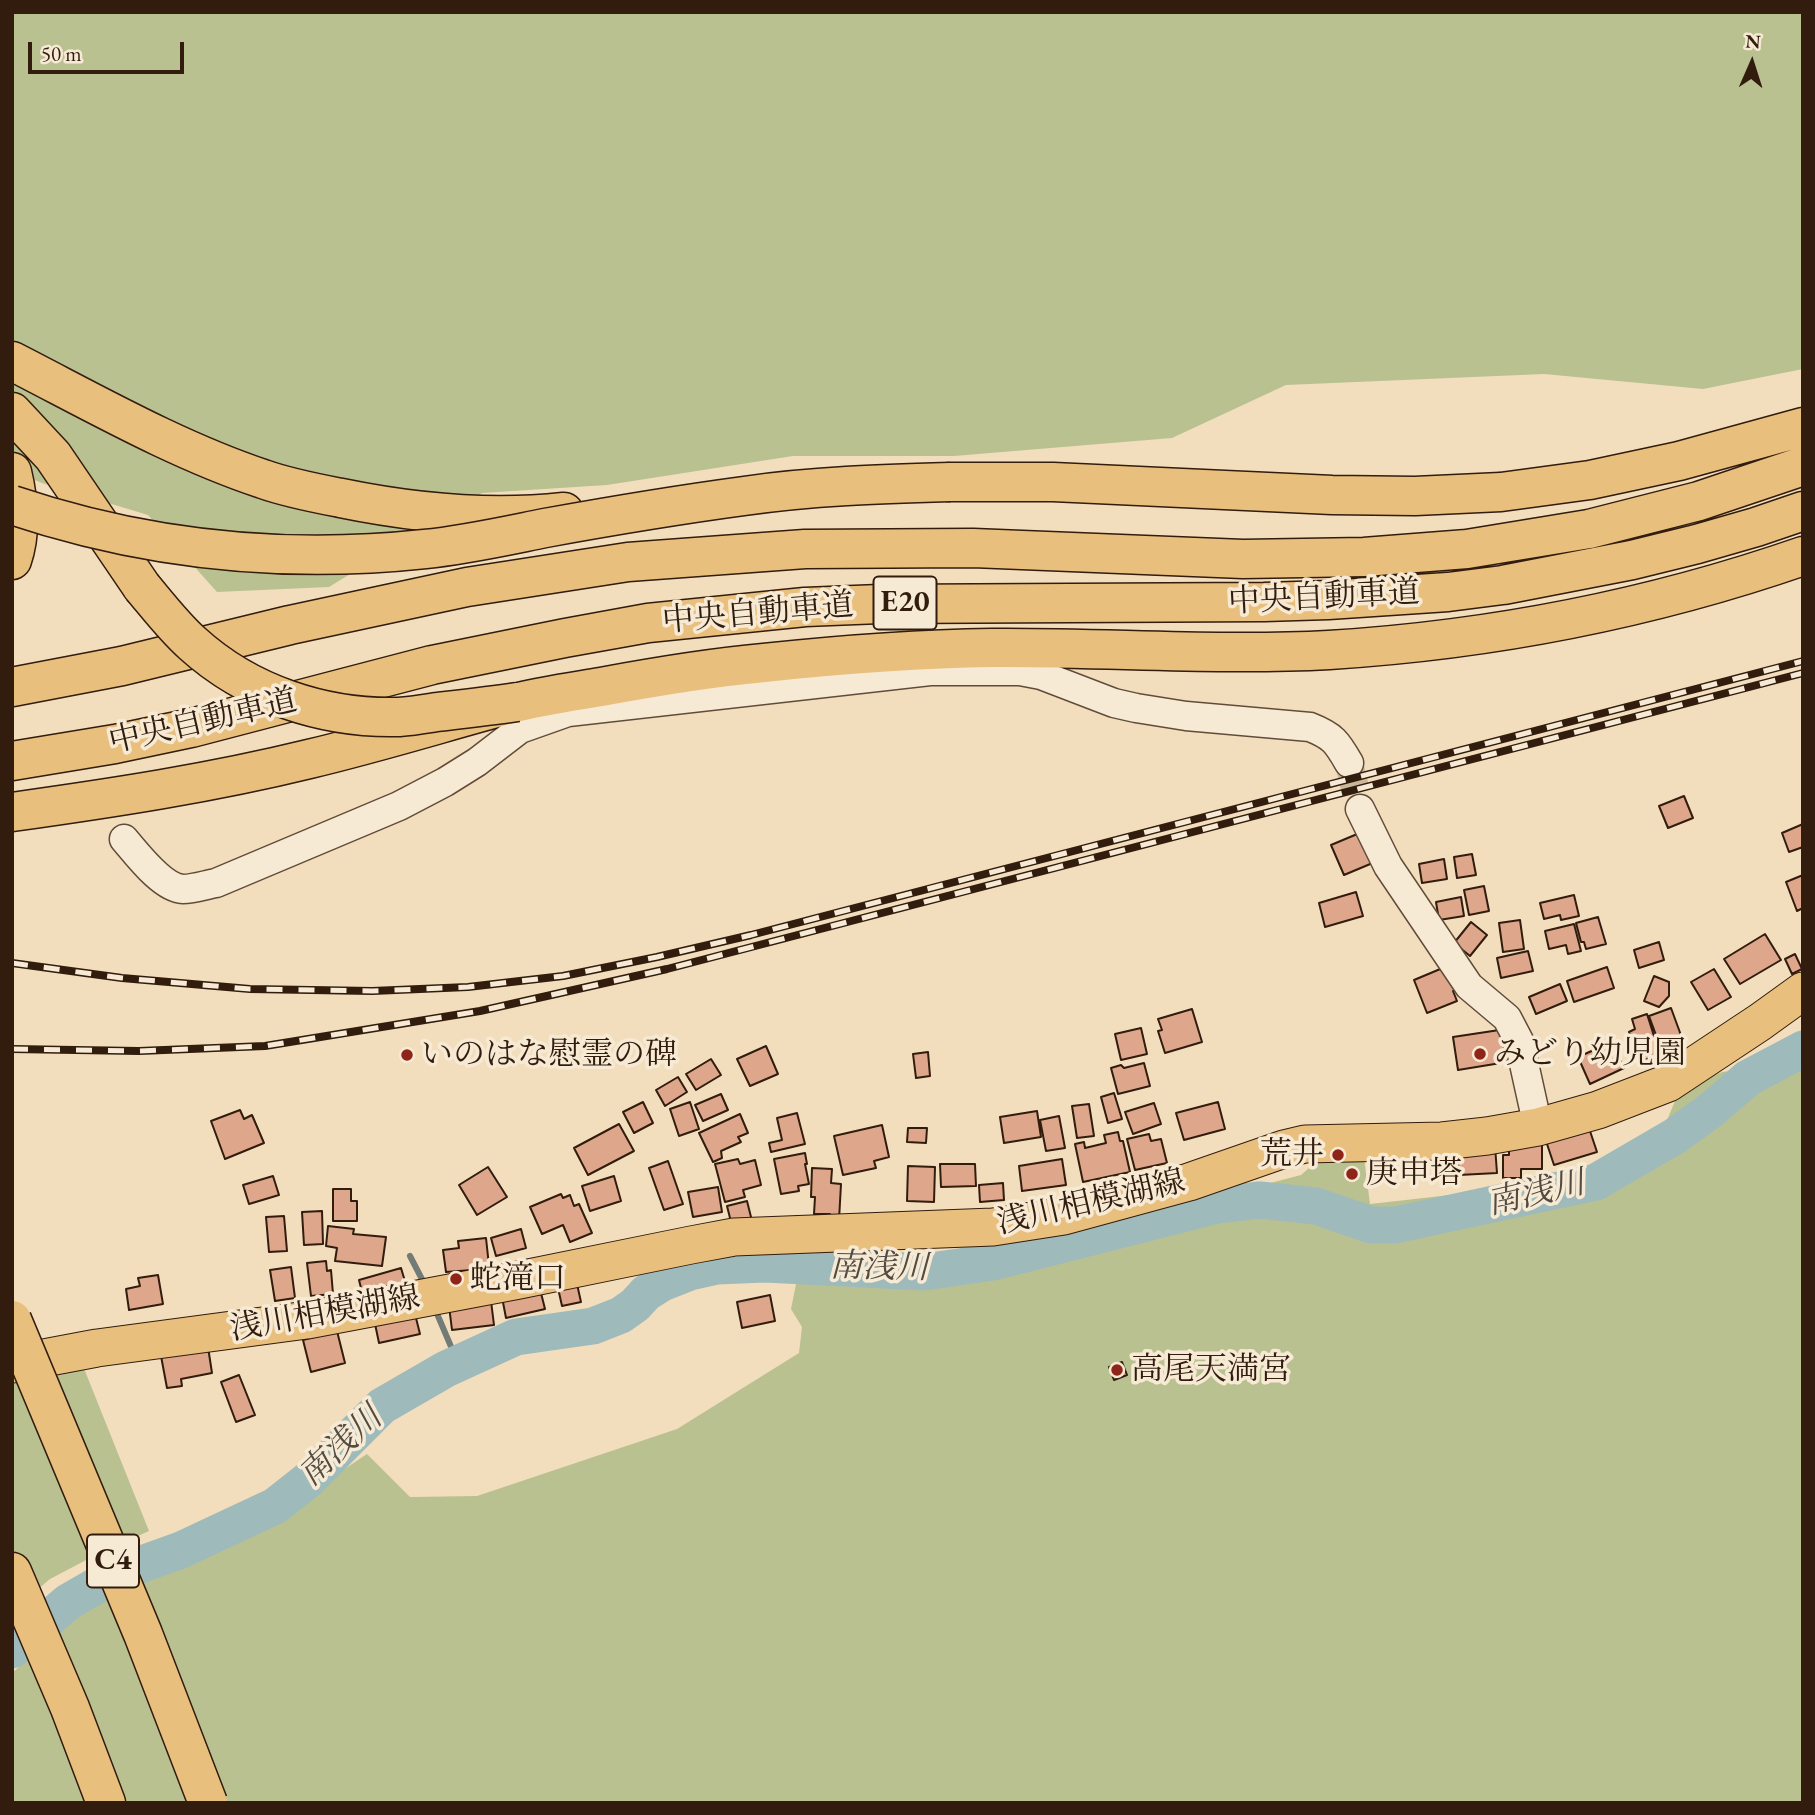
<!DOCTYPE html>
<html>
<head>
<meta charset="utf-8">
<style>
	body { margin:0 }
	#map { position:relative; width:1815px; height:1815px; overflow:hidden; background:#f2debd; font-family:"EB Garamond",serif }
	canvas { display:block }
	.frame { position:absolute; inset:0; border:14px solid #311c0e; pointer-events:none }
	.north { position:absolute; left:1717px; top:28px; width:70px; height:70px; -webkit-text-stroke:5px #f7ead4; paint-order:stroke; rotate:3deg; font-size:19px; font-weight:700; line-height:28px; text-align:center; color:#311c0e }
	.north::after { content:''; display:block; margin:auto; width:24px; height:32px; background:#311c0e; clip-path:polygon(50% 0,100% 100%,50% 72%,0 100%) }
	.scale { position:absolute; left:28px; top:42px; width:156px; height:32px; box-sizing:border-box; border:4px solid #311c0e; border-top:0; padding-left:9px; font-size:21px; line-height:24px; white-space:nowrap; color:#311c0e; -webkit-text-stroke:5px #f7ead4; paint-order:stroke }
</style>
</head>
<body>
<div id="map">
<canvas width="1815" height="1815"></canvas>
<div class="frame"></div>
<div class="north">N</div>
<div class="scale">50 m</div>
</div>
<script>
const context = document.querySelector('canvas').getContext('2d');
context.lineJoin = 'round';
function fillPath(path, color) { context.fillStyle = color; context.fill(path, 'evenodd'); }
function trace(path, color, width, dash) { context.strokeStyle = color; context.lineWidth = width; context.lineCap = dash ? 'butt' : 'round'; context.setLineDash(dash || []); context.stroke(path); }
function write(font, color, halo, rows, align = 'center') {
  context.font = font + ' "EB Garamond","Noto Serif JP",serif'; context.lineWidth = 7; context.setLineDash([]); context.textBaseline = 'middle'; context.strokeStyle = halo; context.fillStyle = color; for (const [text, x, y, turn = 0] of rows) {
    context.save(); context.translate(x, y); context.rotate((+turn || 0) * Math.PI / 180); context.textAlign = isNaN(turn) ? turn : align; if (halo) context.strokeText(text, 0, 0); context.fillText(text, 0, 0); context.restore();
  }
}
fillPath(new Path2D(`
	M12 12H1803V369L1703 389 1544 374 1286 385 1172 438 954 456H793L607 485 482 493 329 587 217 592 148 515 42 483 12 471Z
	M1803 1060V1803H12V1673L103 1593 223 1550 367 1454 410 1497 477 1496 677 1429 799 1353 802 1327 791 1309 797 1279 885 1284 1301 1175 1317 1161 1364 1158 1370 1204 1539 1185 1600 1166 1660 1137 1680 1089 1722 1072 1792 1064Z
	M83 1366 149 1531 92 1557 50 1579 12 1611V1384Z`), '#bac191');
trace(new Path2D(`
	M410 1256 425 1285
	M435 1309 458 1363`), '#737b76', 6);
trace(new Path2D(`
	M12 1650 68 1602 120 1572 181 1550 275 1506 308 1480 382 1406 446 1369 516 1337 593 1326 621 1315 635 1305 646 1293 662 1283 690 1272 717 1266 765 1264 924 1272 993 1262 1217 1205 1260 1200 1316 1206 1371 1225H1395L1596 1182 1675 1136 1711 1110 1748 1078 1803 1049`), '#9fbabb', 37);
const building = new Path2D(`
	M1684 796 1693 818 1668 828 1659 806Z
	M1803 824V847L1789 852 1782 833Z
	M1362 832 1375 862 1344 875 1331 845Z
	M1472 854 1476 875 1457 878 1454 857Z
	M1444 859 1447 879 1422 883 1419 864Z
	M1803 875V908L1797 911 1786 882Z
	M1484 886 1489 911 1469 915 1464 890Z
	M1356 892 1363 916 1325 927 1319 903Z
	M1574 895 1579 916 1561 920 1560 915 1544 919 1540 903Z
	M1461 897 1464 916 1439 920 1436 902Z
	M1598 917 1606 944 1586 949 1584 942H1581L1576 923Z
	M1520 920 1524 949 1503 952 1499 923Z
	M1471 922 1487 935 1470 956 1454 943Z
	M1574 924 1581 951 1568 954 1566 945 1549 949 1545 931Z
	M1765 934 1781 960 1740 984 1724 959Z
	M1659 942 1664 960 1639 968 1634 950Z
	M1528 951 1533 971 1501 978 1497 958Z
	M1795 954 1802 969 1792 974 1785 959Z
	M1445 967 1456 990 1453 991 1457 1001 1427 1013 1414 980Z
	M1607 967 1614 988 1574 1002 1567 981Z
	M1714 969 1731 997 1708 1010 1691 982Z
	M1654 976 1669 982V996L1659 1007 1644 1001Z
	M1560 984 1567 1001 1536 1014 1529 997Z
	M1671 1008 1682 1038 1660 1046 1649 1016Z
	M1192 1009 1202 1042 1165 1053 1158 1031 1162 1030 1158 1019Z
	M1647 1014 1660 1055 1639 1062 1629 1032 1635 1029 1632 1019Z
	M1141 1028 1147 1054 1121 1060 1115 1034Z
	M1506 1029 1511 1044 1504 1045 1507 1062 1458 1070 1453 1037Z
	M1612 1042 1624 1068 1590 1084 1578 1057Z
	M766 1046 778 1074 750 1086 737 1059Z
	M928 1052 930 1076 916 1078 913 1054Z
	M711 1059 721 1075 696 1090 686 1074Z
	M1144 1063 1150 1086 1118 1094 1111 1068 1121 1065 1124 1068Z
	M678 1077 687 1092 665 1106 656 1090Z
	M1114 1093 1122 1119 1108 1123 1101 1097Z
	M721 1094 728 1110 703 1121 695 1105Z
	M643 1102 653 1123 634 1133 623 1112Z
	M690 1102 699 1129 679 1136 670 1109Z
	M1218 1102 1225 1129 1184 1140 1176 1113Z
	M1154 1103 1161 1124 1133 1134 1125 1112Z
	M1089 1104 1094 1136 1077 1138 1072 1106Z
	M240 1110 244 1119 252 1115 264 1143 225 1159 211 1121Z
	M1037 1111 1041 1137 1004 1143 1000 1117Z
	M797 1113 805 1144 771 1152 769 1143 782 1140 777 1118Z
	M740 1114 748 1133 738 1137 741 1142 721 1151 722 1158 713 1162 699 1133Z
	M1059 1116 1065 1148 1046 1151 1040 1120Z
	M619 1124 634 1151 588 1175 574 1148Z
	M882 1125 889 1157 874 1161 876 1168 843 1175 834 1136Z
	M1588 1125 1597 1152 1554 1165 1545 1138Z
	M908 1128H927L926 1143 907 1142Z
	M1118 1132 1120 1141H1123L1130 1172 1083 1182 1075 1144 1084 1142 1085 1148 1106 1143 1104 1135Z
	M1149 1134 1151 1141 1161 1139 1167 1163 1135 1170 1127 1139Z
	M1509 1143H1542V1169H1521V1178H1503V1155H1509Z
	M1495 1146 1497 1173 1459 1175 1457 1149Z
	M805 1153 807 1164H805L809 1184 798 1186 799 1191 781 1194 774 1159Z
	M738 1159 740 1164 755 1160 761 1185 743 1190 745 1197 725 1202 715 1164Z
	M1062 1159 1066 1185 1022 1191 1019 1166Z
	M668 1161 683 1204 664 1210 649 1168Z
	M940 1164H975L976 1186 941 1187Z
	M908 1166 935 1167 934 1202 907 1201Z
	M488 1167 507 1197 477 1215 459 1185Z
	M812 1168 832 1169 831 1183 841 1184 839 1220H830V1214H814L815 1197H811Z
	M273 1176 279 1195 249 1204 243 1185Z
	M614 1176 621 1201 590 1211 582 1186Z
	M1003 1183 1004 1200 980 1202 979 1185Z
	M718 1187 722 1212 693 1217 688 1192Z
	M333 1189H351V1201H357V1221H333Z
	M561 1194 563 1198 570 1195 574 1206 579 1204 592 1233 570 1242 563 1225 542 1234 530 1207Z
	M747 1201 752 1221 732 1226 727 1206Z
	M322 1211 323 1244 304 1245 302 1212Z
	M284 1216 287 1251 269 1252 266 1217Z
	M328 1226 354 1229 353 1234 386 1237 382 1266 335 1261 337 1248 326 1246Z
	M521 1229 526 1248 496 1256 491 1238Z
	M486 1238 490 1275 472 1277V1270L446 1272 443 1250 459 1248 458 1241Z
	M326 1261 327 1271 331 1270 333 1294 311 1296 307 1263Z
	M291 1267 295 1298 275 1301 270 1270Z
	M401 1268 407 1288 364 1300 359 1280Z
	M158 1275 163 1304 129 1310 126 1289 140 1286 138 1278Z
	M577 1284 581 1302 562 1306 558 1288Z
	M540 1289 545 1309 506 1318 502 1297Z
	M770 1295 775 1321 742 1328 737 1302Z
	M491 1301 494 1325 452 1330 449 1306Z
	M414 1310 420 1334 379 1343 374 1319Z
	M337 1331 345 1363 311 1372 303 1340Z
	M208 1347 212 1373 181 1379 182 1386 167 1388 161 1356Z
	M1122 1362 1127 1375 1114 1380 1109 1367Z
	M239 1375 255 1415 236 1422 221 1382Z`);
fillPath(building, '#dea68a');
trace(building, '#311c0e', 2);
trace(new Path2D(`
	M1349 763 1360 809`), '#cbb79a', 28, [28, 14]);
const minor = new Path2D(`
	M1360 809 1388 866 1469 986 1507 1018 1519 1041 1538 1127
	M124 839C137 854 162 888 183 889 194 889 205 885 216 883L399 806 445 782 477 762 520 729 568 712 930 671H1020L1041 675 1114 703 1136 708 1186 716 1310 727C1333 736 1337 742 1349 763`);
const major = new Path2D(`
	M12 1364 97 1348 307 1320 519 1280 691 1245 734 1237 993 1227 1064 1216 1189 1182 1284 1149 1305 1144 1442 1141 1487 1136 1538 1127 1598 1110 1668 1083 1760 1022 1803 991`);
const highway = new Path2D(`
	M12 361C94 403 176 450 263 479 288 488 315 493 341 498 414 513 490 520 564 512
	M12 412 53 456 142 587
	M12 472C19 501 22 531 12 560
	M950 482H1053L1332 495 1415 496 1501 492 1590 480 1679 461 1803 427
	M12 687 122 666 290 625 467 587 628 562 805 549 973 548 1243 559 1364 557 1467 549 1589 529 1699 501 1803 466
	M12 761 115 744 191 728 432 665 565 638 648 623 805 607 880 604 1264 602 1328 600 1448 592 1503 585 1632 560 1697 544 1756 527 1803 511
	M12 812C112 798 211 783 309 759 377 743 444 722 511 704 541 696 571 692 601 687 655 677 709 668 764 663 839 655 916 649 992 648 1104 647 1217 656 1329 650 1490 640 1650 609 1803 556
	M12 1572 70 1708 106 1803`);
trace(minor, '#614c3a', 31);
trace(major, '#311c0e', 39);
trace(highway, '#311c0e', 41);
trace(minor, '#f7ead4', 28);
trace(major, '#e9bf7e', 37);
trace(highway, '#e9bf7e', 38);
const rail = new Path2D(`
	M12 963 122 978 250 989 372 991 468 987 563 976 657 957 751 935 1803 661
	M12 1049 139 1051 265 1046 480 1011 667 969 1803 673`);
trace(rail, '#311c0e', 8);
trace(rail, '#f7ead4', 5, [16]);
const highwayBridge = new Path2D(`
	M12 505C146 550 285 564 425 549 465 545 505 536 545 528 611 516 677 505 744 496 812 486 881 484 950 482
	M142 587C158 606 174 627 192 643 248 694 324 719 399 717 412 716 424 714 437 712 463 709 490 706 517 702
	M12 1320 143 1634 208 1803`);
trace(highwayBridge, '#311c0e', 41, []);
trace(highwayBridge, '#e9bf7e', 38);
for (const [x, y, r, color] of [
	[1480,1054,7,"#8f2418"],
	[407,1055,7,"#8f2418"],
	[1338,1155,7,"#8f2418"],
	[1352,1174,7,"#8f2418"],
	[456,1279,7,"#8f2418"],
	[1117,1370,7,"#8f2418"]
]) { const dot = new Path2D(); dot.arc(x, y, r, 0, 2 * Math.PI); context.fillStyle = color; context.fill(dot); trace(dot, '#f7ead4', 2.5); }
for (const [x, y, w] of [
	[905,603,63],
	[113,1561,52]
]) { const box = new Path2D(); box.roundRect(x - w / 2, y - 26.5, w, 53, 5); context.fillStyle = '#f7ead4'; context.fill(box); trace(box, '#311c0e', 2); }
write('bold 30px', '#311c0e', null, [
	["E20",905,603],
	["C4",113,1561]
]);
write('32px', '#311c0e', '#f7ead4', [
	["中央自動車道",1324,598,-3],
	["中央自動車道",758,614,-5],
	["中央自動車道",203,722,-13],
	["浅川相模湖線",1091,1203,-13],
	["浅川相模湖線",325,1314,-10]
]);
write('32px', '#311c0e', '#f7ead4', [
	["みどり幼児園",1494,1054],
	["いのはな慰霊の碑",421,1055],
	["荒井",1324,1155,"right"],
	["庚申塔",1366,1174],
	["蛇滝口",470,1279],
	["高尾天満宮",1131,1370]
], 'left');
write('italic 33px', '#524b42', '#f7ead4', [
	["南浅川",1536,1194,-13],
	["南浅川",879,1268,1],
	["南浅川",341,1447,-43]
]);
</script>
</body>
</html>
